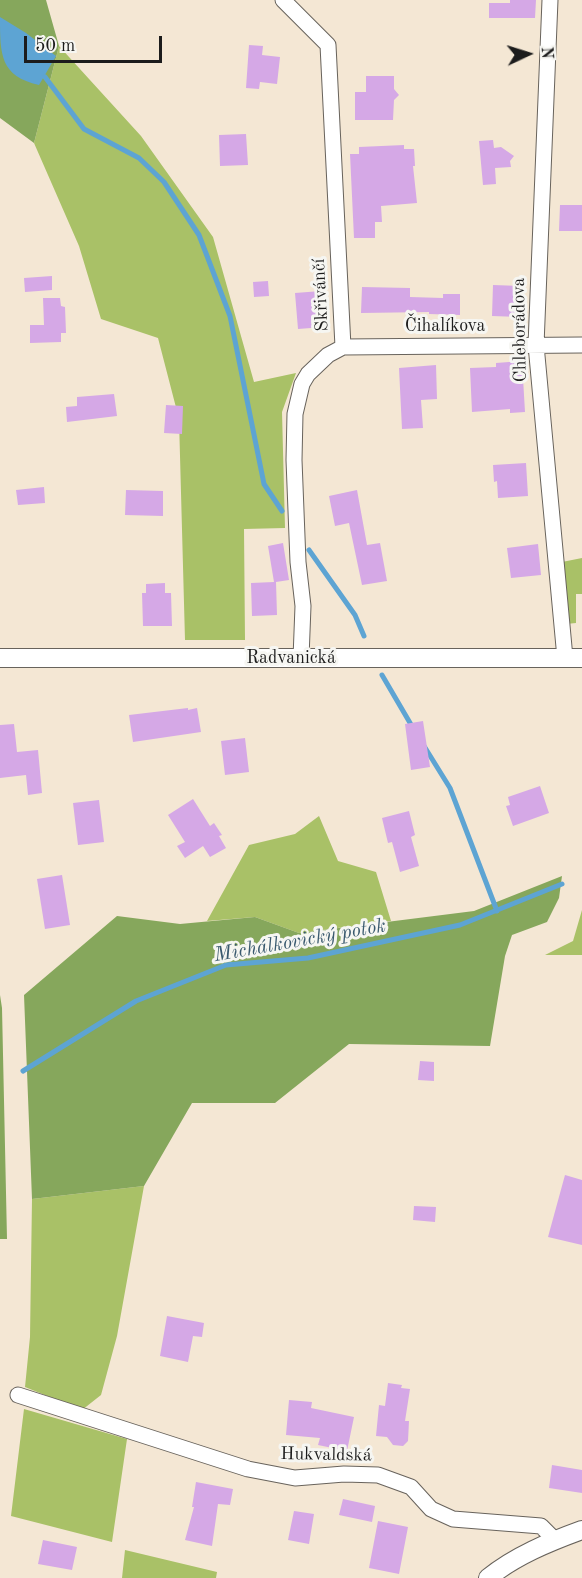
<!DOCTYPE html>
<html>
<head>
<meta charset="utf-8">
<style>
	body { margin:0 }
	#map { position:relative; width:582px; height:1578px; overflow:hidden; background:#f4e7d4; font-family:"Old Standard TT",serif }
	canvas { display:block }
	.north { position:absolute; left:498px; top:24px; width:60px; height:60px; -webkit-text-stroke:4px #f6f6f2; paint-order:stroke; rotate:86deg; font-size:16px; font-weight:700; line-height:24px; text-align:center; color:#1c1c1c }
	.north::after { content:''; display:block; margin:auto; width:21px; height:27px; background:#1c1c1c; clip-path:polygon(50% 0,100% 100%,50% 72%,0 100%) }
	.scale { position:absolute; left:24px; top:36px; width:138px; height:27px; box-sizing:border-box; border:3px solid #1c1c1c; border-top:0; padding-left:8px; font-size:18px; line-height:21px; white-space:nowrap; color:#1c1c1c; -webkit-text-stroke:4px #f6f6f2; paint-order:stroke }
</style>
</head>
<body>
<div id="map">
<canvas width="582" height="1578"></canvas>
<div class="north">N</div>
<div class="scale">50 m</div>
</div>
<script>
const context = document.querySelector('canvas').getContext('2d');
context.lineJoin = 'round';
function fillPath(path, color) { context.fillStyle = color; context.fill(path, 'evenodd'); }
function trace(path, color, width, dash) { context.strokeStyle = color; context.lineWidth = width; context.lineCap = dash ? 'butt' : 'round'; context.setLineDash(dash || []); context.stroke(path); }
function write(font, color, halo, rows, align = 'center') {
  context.font = font + ' "Old Standard TT",serif'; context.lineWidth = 6; context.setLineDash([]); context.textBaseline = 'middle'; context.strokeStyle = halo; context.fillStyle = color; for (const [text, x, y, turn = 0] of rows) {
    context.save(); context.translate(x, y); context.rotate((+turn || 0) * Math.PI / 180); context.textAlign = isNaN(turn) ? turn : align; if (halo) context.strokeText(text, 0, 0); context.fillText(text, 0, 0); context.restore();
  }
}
fillPath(new Path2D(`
	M59 46 141 136 213 237 254 382 296 373 282 412 285 528 244 529 245 640H185L179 419 158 338 101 319 79 246 34 143Z
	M582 558V594H576V623L566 624 562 562Z
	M319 816 338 861 376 872 391 921 299 933 255 917 207 921 249 845 295 834Z
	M582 910V955H545L573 941Z
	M144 1186 117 1336 101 1395 82 1410 25 1387 30 1337 32 1199Z
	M24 1409 127 1439 112 1542 11 1516Z
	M125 1550 217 1572 216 1578H122Z`), '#a9c167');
fillPath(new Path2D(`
	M0 0H46L59 46 34 143 0 118Z
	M562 876 559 898 547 922 512 935 505 956 490 1046 349 1044 275 1103H192L144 1186 32 1199 24 995 117 916 180 924 255 917 299 933 474 911Z
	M0 995 2 1008 7 1239H0Z`), '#86a75c');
fillPath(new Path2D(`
	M0 17 26 33 56 56 39 85C0 76 0 55 0 17Z`), '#5da4d3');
trace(new Path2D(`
	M45 77 84 129 139 158 164 182 199 235 230 316 264 484 282 511
	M309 550 355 615 364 636
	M382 675 413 728
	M424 746 450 788 497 911
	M23 1071 136 1001 226 965 308 958 460 925 562 884`), '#5da4d3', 5);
fillPath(new Path2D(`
	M510 0H536L535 18H489V3H510Z
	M249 45 263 46 262 55 280 57 277 84 260 82 259 89 246 88Z
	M366 76H394V89L399 95 394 100 393 120H355V92H366Z
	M246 134 248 165 220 166 219 135Z
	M493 140 494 148 501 147 514 156 510 161 511 167 495 168 496 184 483 185 479 141Z
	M404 145V149H414L415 166H413L417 203 381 206 382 222H375V238H354L350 154H359V147Z
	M560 205H582V231H559Z
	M52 276V290L25 292 24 278Z
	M268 281 269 296 254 297 253 282Z
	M493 285 521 286 520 317 492 316Z
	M362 287 410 288V297L443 298V294H460V315L429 314V312L361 313Z
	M321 291 324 327 298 329 295 293Z
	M43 298H60L61 306 65 307 66 333H61V342L30 343V325H44Z
	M522 361 525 412 510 413V409L472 412 470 368 496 367V363Z
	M436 365 437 399 421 400 423 428 402 429 399 368Z
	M114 394 117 416 67 422 66 407 77 406V397Z
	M166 405 183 406 182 434 164 433Z
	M526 463 528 496 498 498 497 481 494 482 493 465Z
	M44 487 45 503 18 505 16 490Z
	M126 490 163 491V516L125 515Z
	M357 490 367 545 380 543 387 581 362 585 349 523 335 526 329 496Z
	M283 543 289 580 276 582 277 615 252 616 251 583 274 582 268 546Z
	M538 544 541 575 511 578 507 548Z
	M165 583V593H171L172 626H143L142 593H146V584Z
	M188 708V710L197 708 201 732 133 742 129 715Z
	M423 721 430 767 411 770 405 724Z
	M14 724 17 752 38 750 42 793 28 795 26 775 0 778V725Z
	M245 738 249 772 225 775 221 741Z
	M540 786 549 813 513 826 506 806 510 805 508 797Z
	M193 799 210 826 214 823 222 835 219 836 226 848 210 857 203 846 185 858 177 846 185 842 168 815Z
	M99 800 104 842 78 845 73 803Z
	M409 811 415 835 411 837 419 866 400 872 392 842 388 843 382 818Z
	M62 875 70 925 45 929 37 879Z
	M420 1061 434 1062V1081L418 1080Z
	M565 1175 582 1180V1245L548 1237Z
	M414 1206 436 1207 435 1222 413 1220Z
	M167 1316 204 1323 202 1337 193 1336 188 1362 160 1356Z
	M388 1383 402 1385 401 1388 410 1389 405 1421H409L408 1441 403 1446 393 1445 387 1437 376 1436 379 1405 385 1406Z
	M289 1400 312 1402 311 1408 354 1417 347 1451 318 1445 320 1438 286 1435Z
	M552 1465 582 1470V1493L549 1488Z
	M196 1482 233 1489 230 1505 218 1504 212 1546 185 1540 194 1507H192Z
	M343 1499 375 1506 372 1522 339 1515Z
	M294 1511 314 1514 309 1544 288 1540Z
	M378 1521 408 1527 399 1574 369 1568Z
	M43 1540 77 1547 72 1570 38 1564Z`), '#d5a8e6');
const minor = new Path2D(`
	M283 0 328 45 343 347 328 355 308 374 302 384 295 414 294 460 298 562 303 606 301 658
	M550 0 536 345 565 658
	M343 347 582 345
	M18 1395 248 1469 295 1478 344 1474 378 1475 411 1487 431 1509 453 1519 541 1526 555 1540`);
const tertiary = new Path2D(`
	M0 658H582
	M488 1578C515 1556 549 1542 582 1530`);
trace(minor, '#68635c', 17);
trace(tertiary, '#68635c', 20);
trace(minor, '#fff', 15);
trace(tertiary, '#fff', 18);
write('18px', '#1c1c1c', '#f6f6f2', [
	["Skřivánčí",321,295,-93],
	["Čihalíkova",445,326],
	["Chleborádova",520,330,-91],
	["Radvanická",291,658],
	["Hukvaldská",326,1455,1]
]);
write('italic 20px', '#39596e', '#f6f6f2', [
	["Michálkovický potok",300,941,-10]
]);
</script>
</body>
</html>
